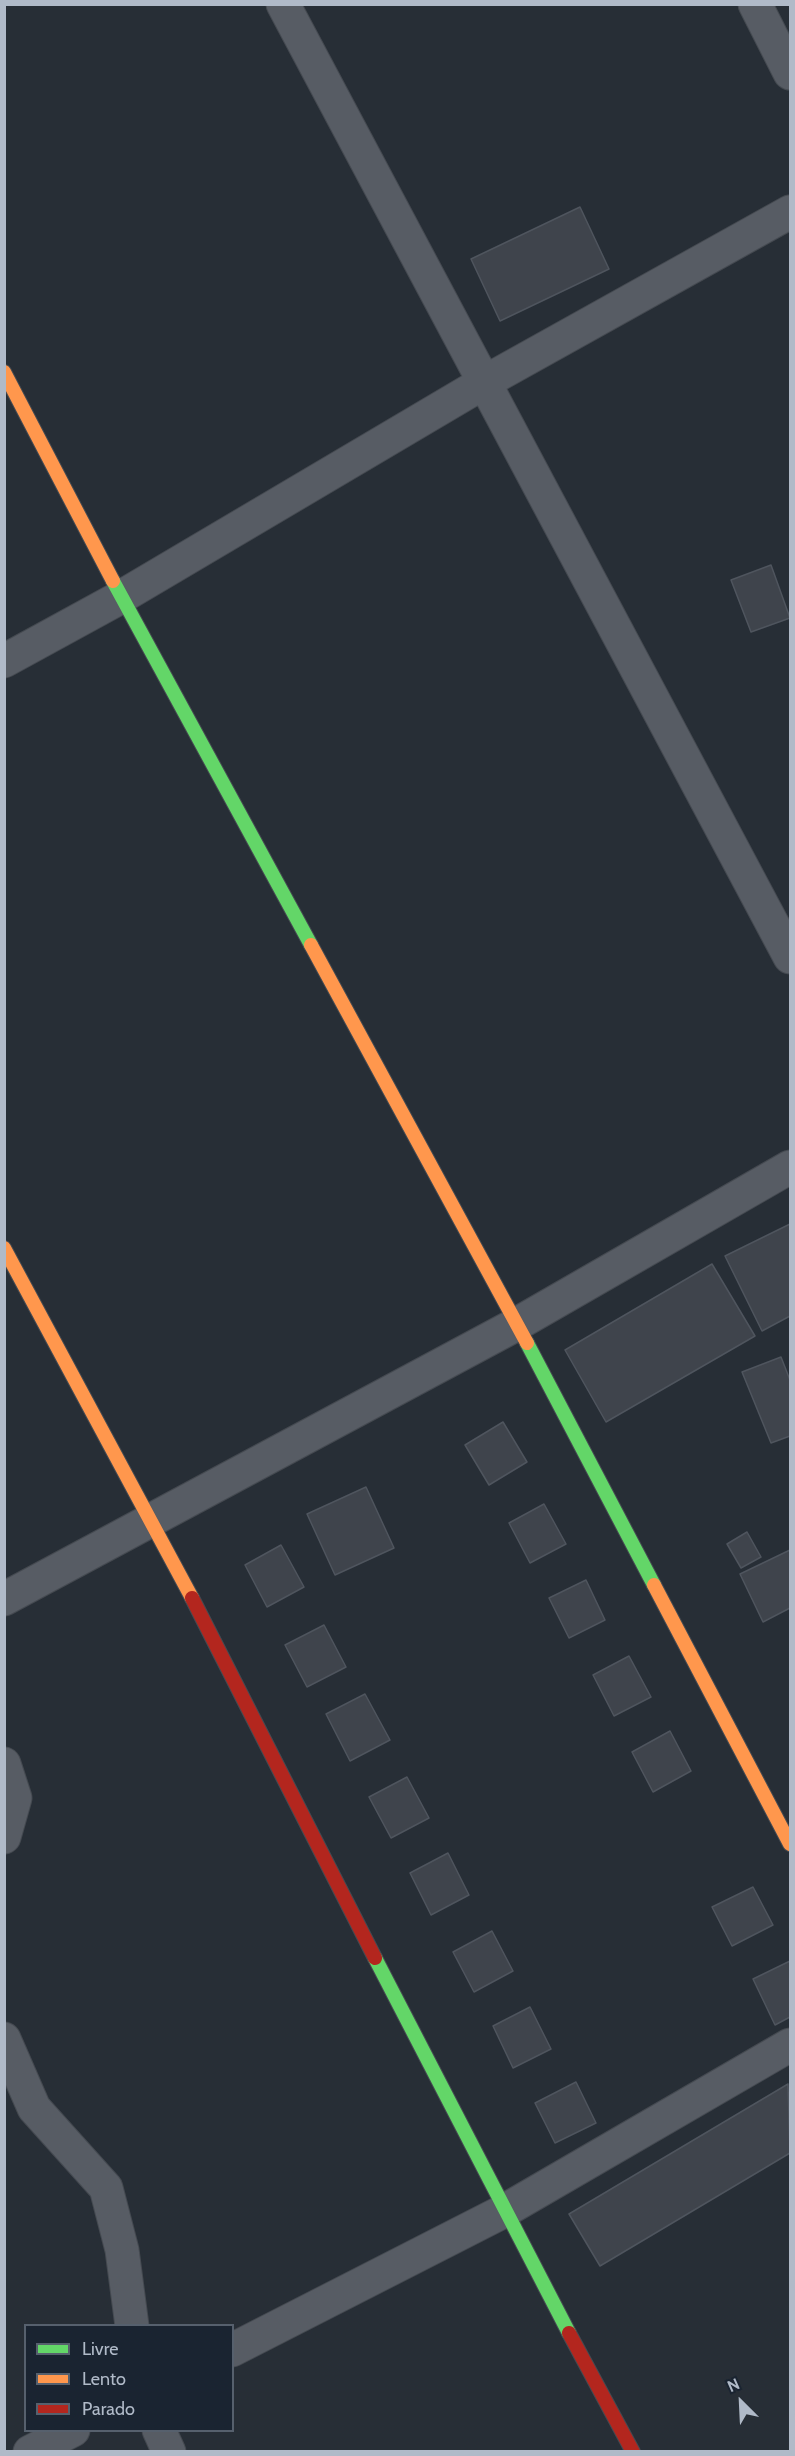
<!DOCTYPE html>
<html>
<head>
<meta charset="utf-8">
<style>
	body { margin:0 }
	#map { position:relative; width:795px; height:2456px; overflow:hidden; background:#272e36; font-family:Cabin,sans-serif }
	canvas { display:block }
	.frame { position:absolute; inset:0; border:6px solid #b0bac8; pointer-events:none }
	.legend { position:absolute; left:24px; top:2324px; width:210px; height:108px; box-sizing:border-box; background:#1a2431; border:2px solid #56606d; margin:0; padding:8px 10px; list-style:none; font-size:18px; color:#b0bac8 }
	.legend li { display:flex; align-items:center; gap:12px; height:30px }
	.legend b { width:30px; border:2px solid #56606d }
	.north { position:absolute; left:711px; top:2372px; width:60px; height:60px; -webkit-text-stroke:4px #1a2431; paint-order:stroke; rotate:336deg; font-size:16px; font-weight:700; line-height:24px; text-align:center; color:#b0bac8 }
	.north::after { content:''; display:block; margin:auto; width:21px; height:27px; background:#b0bac8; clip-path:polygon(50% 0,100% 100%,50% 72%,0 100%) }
</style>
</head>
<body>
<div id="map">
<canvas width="795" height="2456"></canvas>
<div class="frame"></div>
<ul class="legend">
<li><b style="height:8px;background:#63d668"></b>Livre</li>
<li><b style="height:8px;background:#ff974d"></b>Lento</li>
<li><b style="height:8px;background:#b3261e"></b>Parado</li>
</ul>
<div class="north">N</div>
</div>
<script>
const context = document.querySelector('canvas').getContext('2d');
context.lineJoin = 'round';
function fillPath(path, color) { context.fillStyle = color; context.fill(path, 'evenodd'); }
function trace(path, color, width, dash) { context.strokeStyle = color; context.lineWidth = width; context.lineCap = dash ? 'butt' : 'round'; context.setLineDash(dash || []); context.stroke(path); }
const building = new Path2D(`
	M580 207 609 269 500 321 471 259Z
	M771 565 790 618 751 632 731 580Z
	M790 1224V1316L762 1331 725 1256Z
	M712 1264 755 1336 606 1422 565 1350Z
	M781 1357 790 1380V1436L771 1443 742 1372Z
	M503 1422 527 1462 489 1485 465 1445Z
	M366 1487 394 1548 335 1575 307 1514Z
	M544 1504 566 1544 530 1563 509 1523Z
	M747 1532 761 1557 741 1568 727 1544Z
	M281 1545 304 1587 267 1607 245 1565Z
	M790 1550V1608L763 1622 740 1574Z
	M586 1580 605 1620 569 1638 549 1598Z
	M324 1625 346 1667 307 1687 285 1645Z
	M629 1656 651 1697 614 1716 593 1675Z
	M365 1694 390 1740 350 1761 326 1714Z
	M670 1731 691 1771 653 1792 632 1752Z
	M407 1777 429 1818 391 1838 369 1797Z
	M448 1853 469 1895 431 1915 410 1873Z
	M753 1887 773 1925 732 1946 712 1907Z
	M492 1931 513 1971 474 1992 453 1952Z
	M790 1961V2017L775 2025 753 1979Z
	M530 2007 551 2049 513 2068 493 2026Z
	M576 2082 596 2123 555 2143 535 2103Z
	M788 2084 790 2153 600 2266 569 2214Z`);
fillPath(building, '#3f444c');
trace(building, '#4f555e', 1.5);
const street = new Path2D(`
	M283 4 790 957
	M755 4 790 73
	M4 661 121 597 483 383 790 212
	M4 1599 517 1324 790 1167
	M4 1764 15 1798 4 1837
	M4 2039 34 2108 106 2188 122 2250 132 2326
	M232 2350 504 2211 790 2045
	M159 2430 169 2452
	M30 2452 73 2430`);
const fast = new Path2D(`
	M113 581 311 945
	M527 1343 654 1585
	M375 1958 569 2333`);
const slow = new Path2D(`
	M4 372 113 581
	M311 945 527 1343
	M4 1248 192 1598
	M654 1585 790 1844`);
const jam = new Path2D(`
	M192 1598 375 1958
	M569 2333 633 2452`);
trace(street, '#454a51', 35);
trace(fast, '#454a51', 16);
trace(slow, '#454a51', 16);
trace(jam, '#454a51', 16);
trace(street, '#575c64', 33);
trace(fast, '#63d668', 14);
trace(slow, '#ff974d', 14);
trace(jam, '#b3261e', 14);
</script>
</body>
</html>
